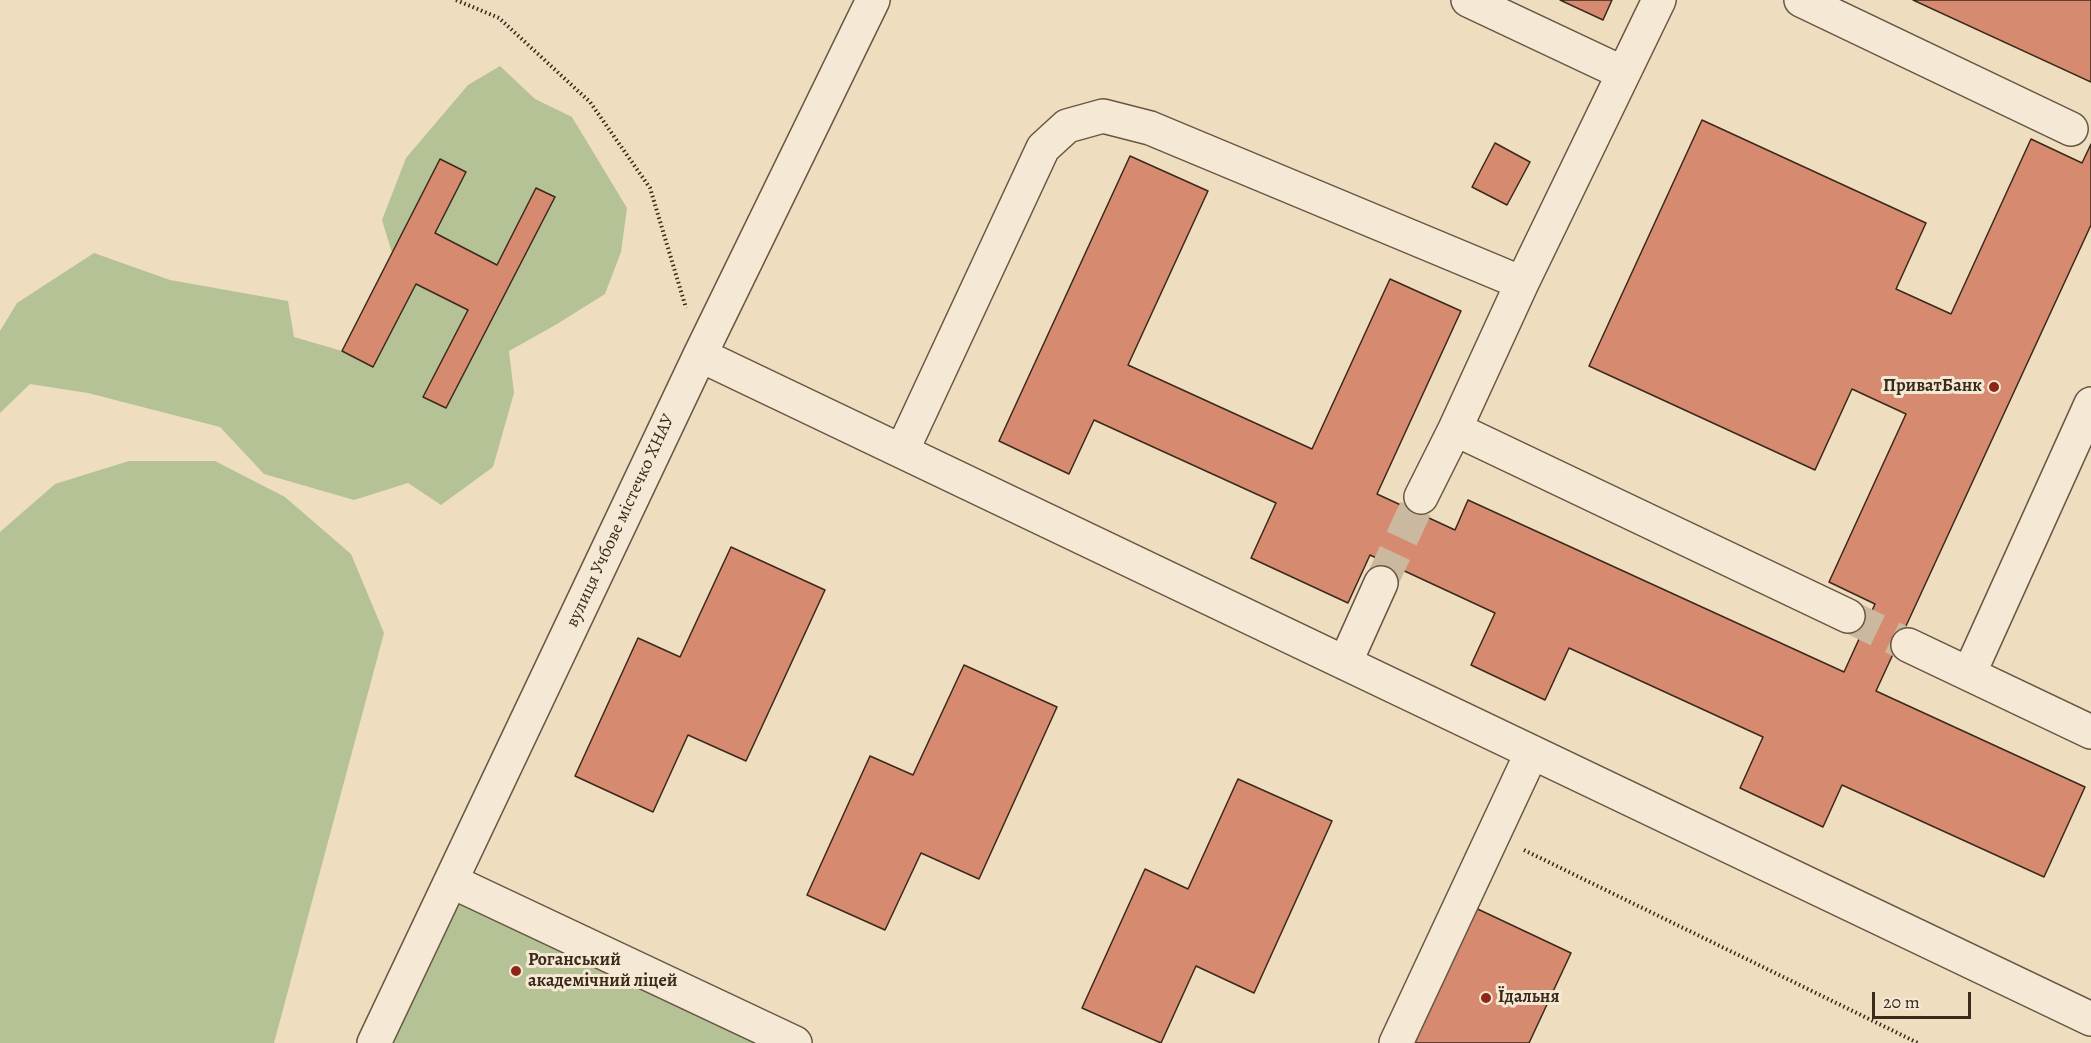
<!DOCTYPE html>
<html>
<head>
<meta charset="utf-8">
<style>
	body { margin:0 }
	#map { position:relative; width:2091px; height:1043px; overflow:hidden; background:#efddc0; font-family:Alegreya,serif }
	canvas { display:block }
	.scale { position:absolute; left:1872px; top:992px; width:99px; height:27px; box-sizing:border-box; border:3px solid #3b2919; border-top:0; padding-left:8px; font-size:18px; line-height:21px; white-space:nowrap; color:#3b2919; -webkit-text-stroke:4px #f5e9d6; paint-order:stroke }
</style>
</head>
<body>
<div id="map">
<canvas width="2091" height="1043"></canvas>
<div class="scale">20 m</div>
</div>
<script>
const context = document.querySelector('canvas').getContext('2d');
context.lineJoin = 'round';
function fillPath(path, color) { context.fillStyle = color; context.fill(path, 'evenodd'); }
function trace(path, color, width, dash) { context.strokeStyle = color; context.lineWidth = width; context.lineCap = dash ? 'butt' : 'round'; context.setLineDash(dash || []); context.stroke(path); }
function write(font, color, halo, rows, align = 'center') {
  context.font = font + ' Alegreya,serif'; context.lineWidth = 6; context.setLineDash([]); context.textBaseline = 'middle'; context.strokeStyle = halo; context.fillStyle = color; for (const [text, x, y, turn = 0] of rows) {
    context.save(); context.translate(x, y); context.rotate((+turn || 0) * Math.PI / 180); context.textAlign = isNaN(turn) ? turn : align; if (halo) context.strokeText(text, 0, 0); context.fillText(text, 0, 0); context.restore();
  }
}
fillPath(new Path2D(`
	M500 66 535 99 572 117 627 208 621 252 605 294 557 324 509 351 514 393 493 467 441 505 408 483 354 500 264 474 220 427 88 393 30 384 0 413V331L17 303 94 253 170 280 288 301 294 337 342 351 373 367 416 284 468 310 423 397 446 408 554 197 536 188 497 265 392 253 382 220 406 158 468 85Z
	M129 461H215L285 497 351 554 384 633 274 1043H0V532L55 484Z
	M457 899 760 1043H390Z`), '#b4c296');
const building = new Path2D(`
	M1560 0H1612L1603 20Z
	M1913 0H2091V82Z
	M1702 120 1926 223 1896 289 1951 314 2031 139 2082 163 2091 144V225L1876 691 2085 787 2044 877 1842 785 1823 827 1740 788 1763 737 1569 648 1545 700 1471 665 1495 613 1370 555 1348 603 1251 558 1276 503 1094 420 1069 474 999 441 1130 156 1208 191 1128 365 1312 449 1390 279 1461 311 1377 494 1455 530 1468 500 1844 672 1875 604 1829 582 1906 414 1852 389 1815 470 1589 366Z
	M1495 143 1530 162 1507 205 1472 187Z
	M440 159 466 172 435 233 497 265 536 188 555 197 446 408 423 397 468 310 416 284 373 367 342 351Z
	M731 547 825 590 746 761 688 735 653 812 575 776 638 638 680 657Z
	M964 665 1057 707 979 879 921 853 885 930 807 895 870 756 913 775Z
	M1238 779 1332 821 1254 993 1196 966 1161 1043 1082 1008 1145 869 1188 889Z
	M1467 904 1571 953 1529 1043H1402Z`);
fillPath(building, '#d68b70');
trace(building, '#3b2919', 1.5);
trace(new Path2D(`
	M1381 583 1421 497
	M1848 616 1908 645`), '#cbb99f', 33, [33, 16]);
const minor = new Path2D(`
	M1468 0 1623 73
	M1659 0 1522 283 1455 429 1848 616
	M1801 0 2071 129
	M700 355 2091 1019
	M902 451 1043 148 1067 126 1103 116 1150 128 1522 283
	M1421 497 1455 429
	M1908 645 2091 732
	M1345 663 1381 583
	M1969 674 2091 404
	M451 881 795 1043
	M374 1043 700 355 873 0
	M1396 1043 1532 752`);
trace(minor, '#685643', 36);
trace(new Path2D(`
	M456 0 499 18 590 102 650 188 686 308
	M1524 850 1918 1043`), '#3b2919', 4, [1.5, 3]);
trace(minor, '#f5e9d6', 33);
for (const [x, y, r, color] of [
	[1994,387,6,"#8f2418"],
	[516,971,6,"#8f2418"],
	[1486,998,6,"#8f2418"]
]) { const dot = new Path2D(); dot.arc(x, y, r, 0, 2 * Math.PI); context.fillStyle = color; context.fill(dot); trace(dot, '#f5e9d6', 2); }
write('bold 18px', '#3b2919', '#f5e9d6', [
	["ПриватБанк",1982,387,"right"],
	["Роганський",528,961],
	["академічний ліцей",528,982],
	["Їдальня",1498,998]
], 'left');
write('18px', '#3b2919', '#f5e9d6', [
	["вулиця Учбове містечко ХНАУ",621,521,-65]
]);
</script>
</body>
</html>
